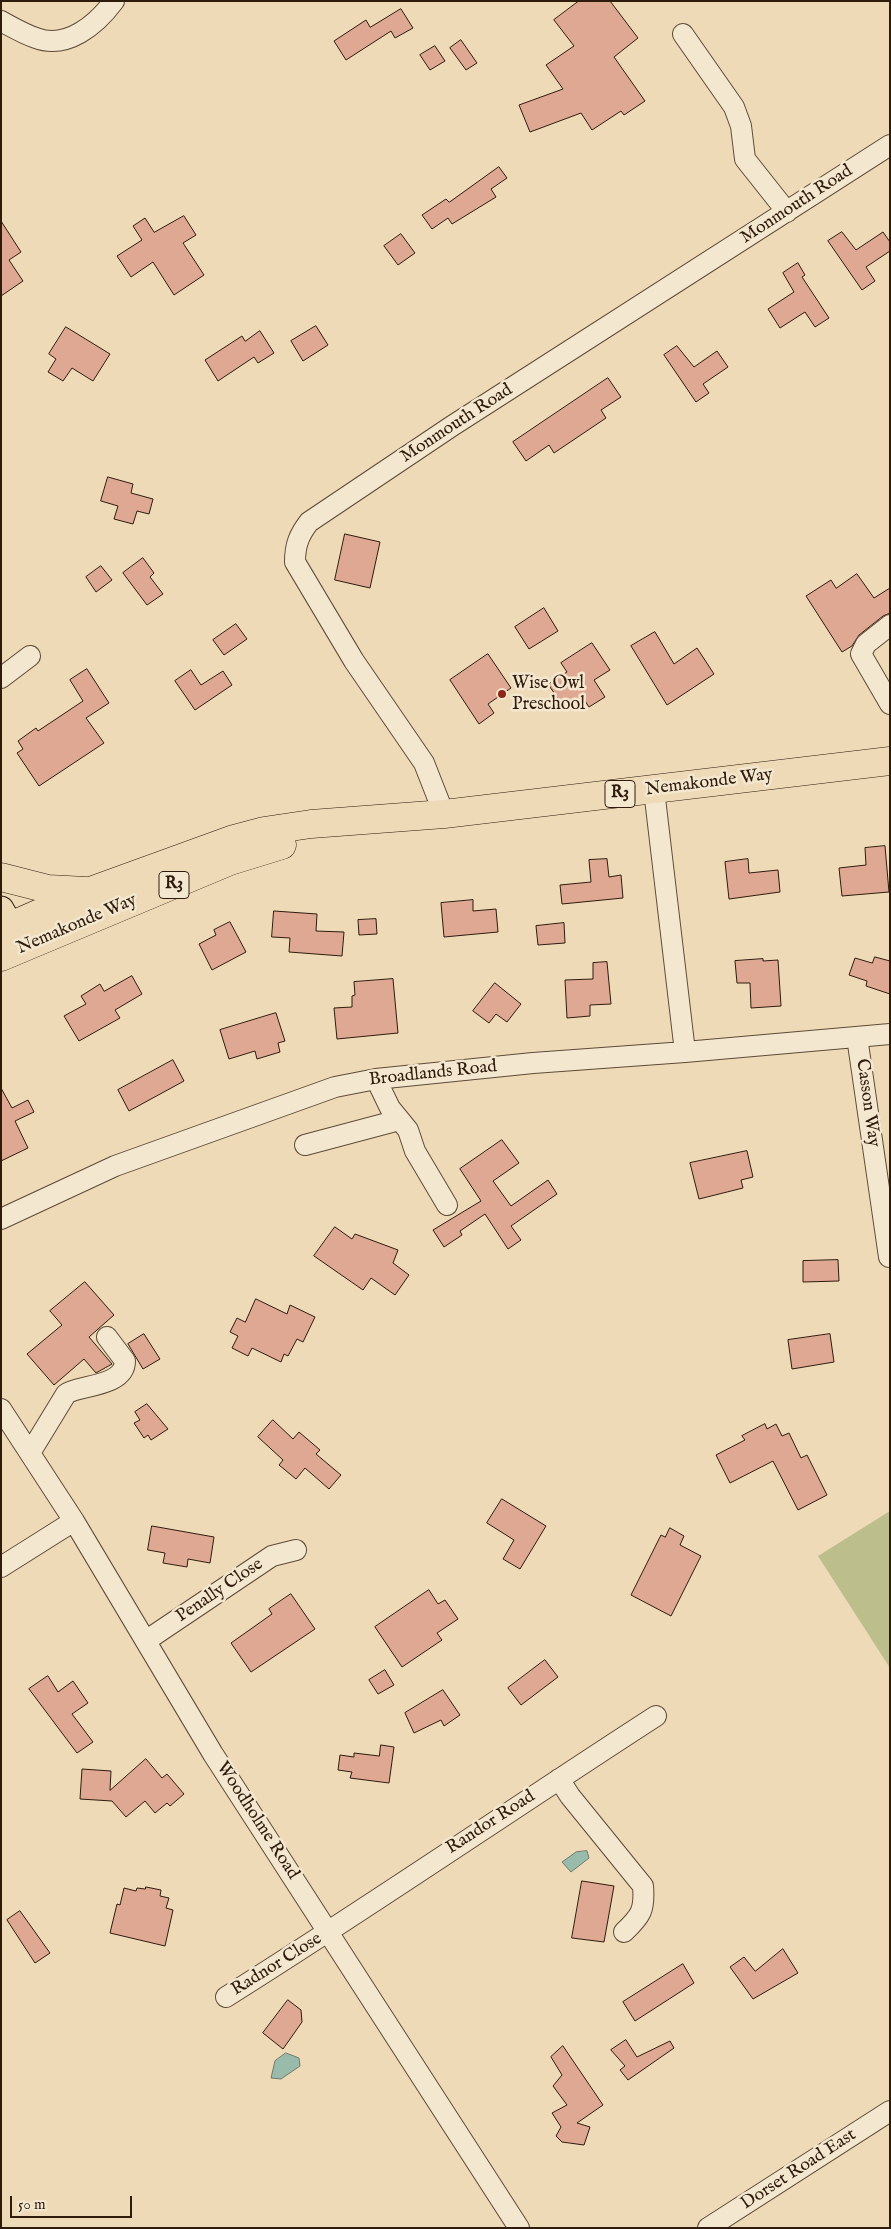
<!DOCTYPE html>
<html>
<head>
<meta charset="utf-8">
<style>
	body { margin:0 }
	#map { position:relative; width:891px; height:2229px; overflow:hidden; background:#eedab7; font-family:"IM FELL English",serif }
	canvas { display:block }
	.frame { position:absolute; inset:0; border:2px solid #2e1b0c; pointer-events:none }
	.scale { position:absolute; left:10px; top:2196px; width:122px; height:22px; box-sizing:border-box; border:2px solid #2e1b0c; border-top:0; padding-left:6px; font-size:15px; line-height:18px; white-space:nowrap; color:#2e1b0c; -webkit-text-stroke:4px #f4e7d0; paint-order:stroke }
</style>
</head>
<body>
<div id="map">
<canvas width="891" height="2229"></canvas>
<div class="frame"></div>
<div class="scale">50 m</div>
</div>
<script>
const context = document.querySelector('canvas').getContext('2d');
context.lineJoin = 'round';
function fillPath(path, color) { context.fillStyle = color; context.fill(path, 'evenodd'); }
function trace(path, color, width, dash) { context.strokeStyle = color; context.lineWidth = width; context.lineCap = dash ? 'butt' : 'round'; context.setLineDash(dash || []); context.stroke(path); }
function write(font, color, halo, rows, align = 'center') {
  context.font = font + ' "IM FELL English",serif'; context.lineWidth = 5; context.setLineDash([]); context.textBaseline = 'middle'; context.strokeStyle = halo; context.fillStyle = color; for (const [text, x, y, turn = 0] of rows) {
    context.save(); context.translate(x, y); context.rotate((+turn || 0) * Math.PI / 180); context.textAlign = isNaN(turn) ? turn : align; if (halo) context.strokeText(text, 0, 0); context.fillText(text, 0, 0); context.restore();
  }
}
fillPath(new Path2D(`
	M890 1511V1668L818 1556Z`), '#bcbe8c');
const water = new Path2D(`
	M587 1851 589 1858 571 1872 562 1862 576 1852Z
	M286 2053 299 2058 300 2066 281 2079 271 2078 275 2061Z`);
fillPath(water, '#99bbac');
trace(water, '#6e7b6c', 1);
const building = new Path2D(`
	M579 1H610L638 38 614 57 645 101 624 115 621 111 592 130 581 113 530 132 519 105 563 89 546 65 574 46 554 20Z
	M401 9 413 28 395 38 391 31 346 60 334 41 366 20 370 27Z
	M461 40 477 63 466 70 450 48Z
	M435 46 445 61 430 70 420 55Z
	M499 167 507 178 491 189 496 197 452 224 448 218 432 229 422 215 446 199 449 202Z
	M184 216 196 235 183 243 204 275 174 295 153 262 131 277 117 256 142 240 133 226 145 218 154 232Z
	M1 221 21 252 9 260 23 281 1 296Z
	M842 232 856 250 883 232 890 242V251L866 267 875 281 862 290 828 241Z
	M401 234 415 253 398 265 384 246Z
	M798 263 805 275 802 277 829 318 815 327 805 312 780 328 768 309 794 292 783 273Z
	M316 326 328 345 303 361 291 341Z
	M66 327 110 354 93 381 72 368 63 381 48 372 56 359 49 354Z
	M260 331 274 353 258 363 254 357 218 381 205 360 242 336 245 341Z
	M677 346 694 367 717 351 728 367 703 384 709 393 696 402 664 355Z
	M608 378 621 397 601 410 606 418 554 453 549 445 526 461 513 442Z
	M108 477 133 484 131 493 153 499 149 514 137 511 133 524 114 519 118 506 101 501Z
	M345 534 380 542 370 588 335 580Z
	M143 558 154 573 150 577 163 594 147 605 123 573Z
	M101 566 112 580 96 592 86 577Z
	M857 574 874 598 890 588V613L883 616 859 635 852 646 842 652 806 596 831 580 836 588Z
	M544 608 558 631 529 649 515 627Z
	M236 624 247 639 224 655 213 640Z
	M655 632 674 664 697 648 714 674 667 705 631 646Z
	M592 643 610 670 594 680 605 697 589 707 583 698 565 709 548 684 567 672 561 663Z
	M488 654 511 688 488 704 494 713 479 724 450 680Z
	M87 669 109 703 86 718 104 743 39 786 17 753 23 749 18 741 36 728 38 731 83 701 70 680Z
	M191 670 201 685 223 671 232 685 195 710 175 681Z
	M885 846 889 892 842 896 839 868 866 865 865 848Z
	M607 859 609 877 621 875 623 898 562 904 560 885 591 882 589 860Z
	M748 859 749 873 778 870 780 892 729 899 725 862Z
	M473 900V911L496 909 498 932 444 937 441 903Z
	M274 911 317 914 316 931 344 932 342 956 289 952 290 938 272 937Z
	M376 919 377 934 359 935 358 920Z
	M230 922 246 952 212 970 199 944 216 935 214 930Z
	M564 923 565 943 538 945 536 926Z
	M875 957 890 961V994L866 986 867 981 849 975 855 958 872 963Z
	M763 959V961L778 960 781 1006 751 1008 750 983H737L735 961Z
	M607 962 611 1004 590 1005V1016L567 1018 565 980 593 979V963Z
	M132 976 142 994 115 1010 120 1018 79 1041 64 1016 86 1004 81 996 100 984 104 991Z
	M393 979 398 1033 337 1039 334 1008 352 1007V996L355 995 354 982Z
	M495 983 521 1004 507 1022 496 1014 489 1023 473 1011Z
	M276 1013 285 1041 278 1043 280 1052 257 1059 255 1051 229 1059 220 1030Z
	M173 1060 184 1081 129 1111 118 1090Z
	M1 1088 12 1108 28 1100 34 1112 15 1121 28 1148 1 1161Z
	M502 1140 519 1163 493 1181 511 1206 548 1180 557 1194 511 1226 521 1240 508 1249 485 1214 460 1231 462 1235 444 1247 433 1230 481 1201 460 1169Z
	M747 1151 753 1177 741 1180 743 1188 699 1199 690 1163Z
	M335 1227 352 1239 355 1234 398 1250 393 1263 409 1275 395 1295 371 1278 363 1290 314 1256Z
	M838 1260 839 1281 803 1282V1261Z
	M85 1282 114 1315 89 1337 112 1364 96 1373 84 1359 54 1385 27 1354 62 1325 50 1311Z
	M256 1299 287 1314 290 1305 315 1317 303 1342 297 1339 288 1356 284 1354 281 1362 252 1348 248 1356 232 1348 238 1336 230 1332 237 1318 245 1322Z
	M144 1334 160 1359 143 1369 128 1344Z
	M830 1334 834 1362 792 1369 788 1340Z
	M147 1404 168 1429 151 1440 148 1435 144 1438 134 1423 140 1420 135 1412Z
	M273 1420 293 1439 299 1432 320 1450 316 1454 341 1475 329 1489 305 1468 296 1479 279 1465 283 1460 258 1437Z
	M765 1424 767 1429 776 1424 782 1436 789 1433 801 1458 807 1455 827 1495 798 1510 773 1461 730 1483 716 1455 745 1440 742 1436Z
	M502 1499 546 1526 520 1569 503 1559 514 1540 487 1523Z
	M152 1526 214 1537 210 1563 188 1559 187 1567 163 1563 165 1553 148 1550Z
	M670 1528 684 1536 680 1545 701 1556 671 1616 631 1595 661 1535 665 1537Z
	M429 1590 438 1604 445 1600 458 1619 437 1633 442 1640 402 1667 375 1627Z
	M291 1594 315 1629 251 1672 231 1643 272 1614 269 1609Z
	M545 1660 558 1677 521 1705 508 1688Z
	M385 1670 394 1685 378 1694 369 1680Z
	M48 1676 58 1692 73 1681 88 1703 72 1714 93 1742 77 1753 29 1689Z
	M443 1690 460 1715 444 1726 441 1720 414 1733 405 1713Z
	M381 1745 394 1747 389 1783 350 1778 352 1772 338 1770 340 1755 354 1757V1753L379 1756Z
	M146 1759 162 1778 167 1774 184 1794 170 1806 167 1803 155 1813 145 1801 126 1817 112 1801 80 1799 82 1769 111 1771 110 1790Z
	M582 1881 614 1886 604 1942 572 1938Z
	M146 1887 161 1890 160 1896 169 1898 166 1908 173 1910 165 1946 110 1933 117 1904 120 1905 124 1888 136 1891 137 1888 145 1889Z
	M20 1911 50 1953 35 1963 7 1920Z
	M783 1949 798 1973 753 1999 730 1967 744 1957 755 1971Z
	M683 1964 694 1983 635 2021 623 2002Z
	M288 2000 301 2010 302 2022 283 2049 263 2033Z
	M626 2040 637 2057 670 2041 674 2048 628 2080 620 2070 625 2066 611 2050Z
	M563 2046 603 2105 577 2123 590 2127 584 2145 562 2142 556 2136 561 2127 552 2113 567 2105 553 2086 562 2075 551 2057Z`);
fillPath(building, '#dea893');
trace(building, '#2e1b0c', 1);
const minor = new Path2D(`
	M1 21C12 27 24 34 36 38 67 50 97 24 114 1
	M683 34 734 107 741 126 745 159 787 212
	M890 625 866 644 861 654 890 704
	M1 678 30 656
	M654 790 685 1052
	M444 814 424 763 354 661 295 562C295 545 299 535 309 522L452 426 890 145
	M857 1037 889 1257
	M376 1079 390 1108 408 1130 415 1151 447 1205
	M305 1145 399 1120
	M1 1219 115 1166 335 1087 376 1079 533 1063 685 1052 890 1034
	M1 1409 74 1521 213 1754 519 2228
	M30 1453 66 1394C78 1385 125 1387 125 1361L107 1337
	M1 1567 74 1521
	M147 1640 272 1556 296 1550
	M559 1779 570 1796 643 1886C645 1910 641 1916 624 1932
	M226 1997C371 1906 512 1809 656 1716
	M708 2228 890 2111`);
const major = new Path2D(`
	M1 909 21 944`);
const highway = new Path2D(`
	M1 877 48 889 86 891
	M1 930 88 892 234 839 264 831 311 824 444 814 890 761
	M1 957 230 861 282 845`);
trace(minor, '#5e4b37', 22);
trace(major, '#2e1b0c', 27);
trace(highway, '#2e1b0c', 29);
trace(minor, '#f4e7d0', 20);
trace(major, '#eedab7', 25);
trace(highway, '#eedab7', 28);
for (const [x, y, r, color] of [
	[502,694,5,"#8f2418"]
]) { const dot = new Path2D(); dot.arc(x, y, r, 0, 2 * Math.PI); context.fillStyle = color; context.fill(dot); trace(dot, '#f4e7d0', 2); }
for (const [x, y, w] of [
	[620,794,30],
	[174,885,30]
]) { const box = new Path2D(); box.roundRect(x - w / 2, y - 13.5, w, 27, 4); context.fillStyle = '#f4e7d0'; context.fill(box); trace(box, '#2e1b0c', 1); }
write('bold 16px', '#2e1b0c', null, [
	["R3",620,794],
	["R3",174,885]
]);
write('18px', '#2e1b0c', '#f4e7d0', [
	["Monmouth Road",797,205,-33],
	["Monmouth Road",457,424,-33],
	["Nemakonde Way",709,783,-7],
	["Nemakonde Way",77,925,-23],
	["Broadlands Road",433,1074,-6],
	["Casson Way",867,1103,82],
	["Penally Close",220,1591,-34],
	["Woodholme Road",257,1821,57],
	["Randor Road",491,1823,-33],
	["Radnor Close",277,1965,-32],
	["Dorset Road East",799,2170,-33]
]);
write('18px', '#2e1b0c', '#f4e7d0', [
	["Wise Owl",512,684],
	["Preschool",512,705]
], 'left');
</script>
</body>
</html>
